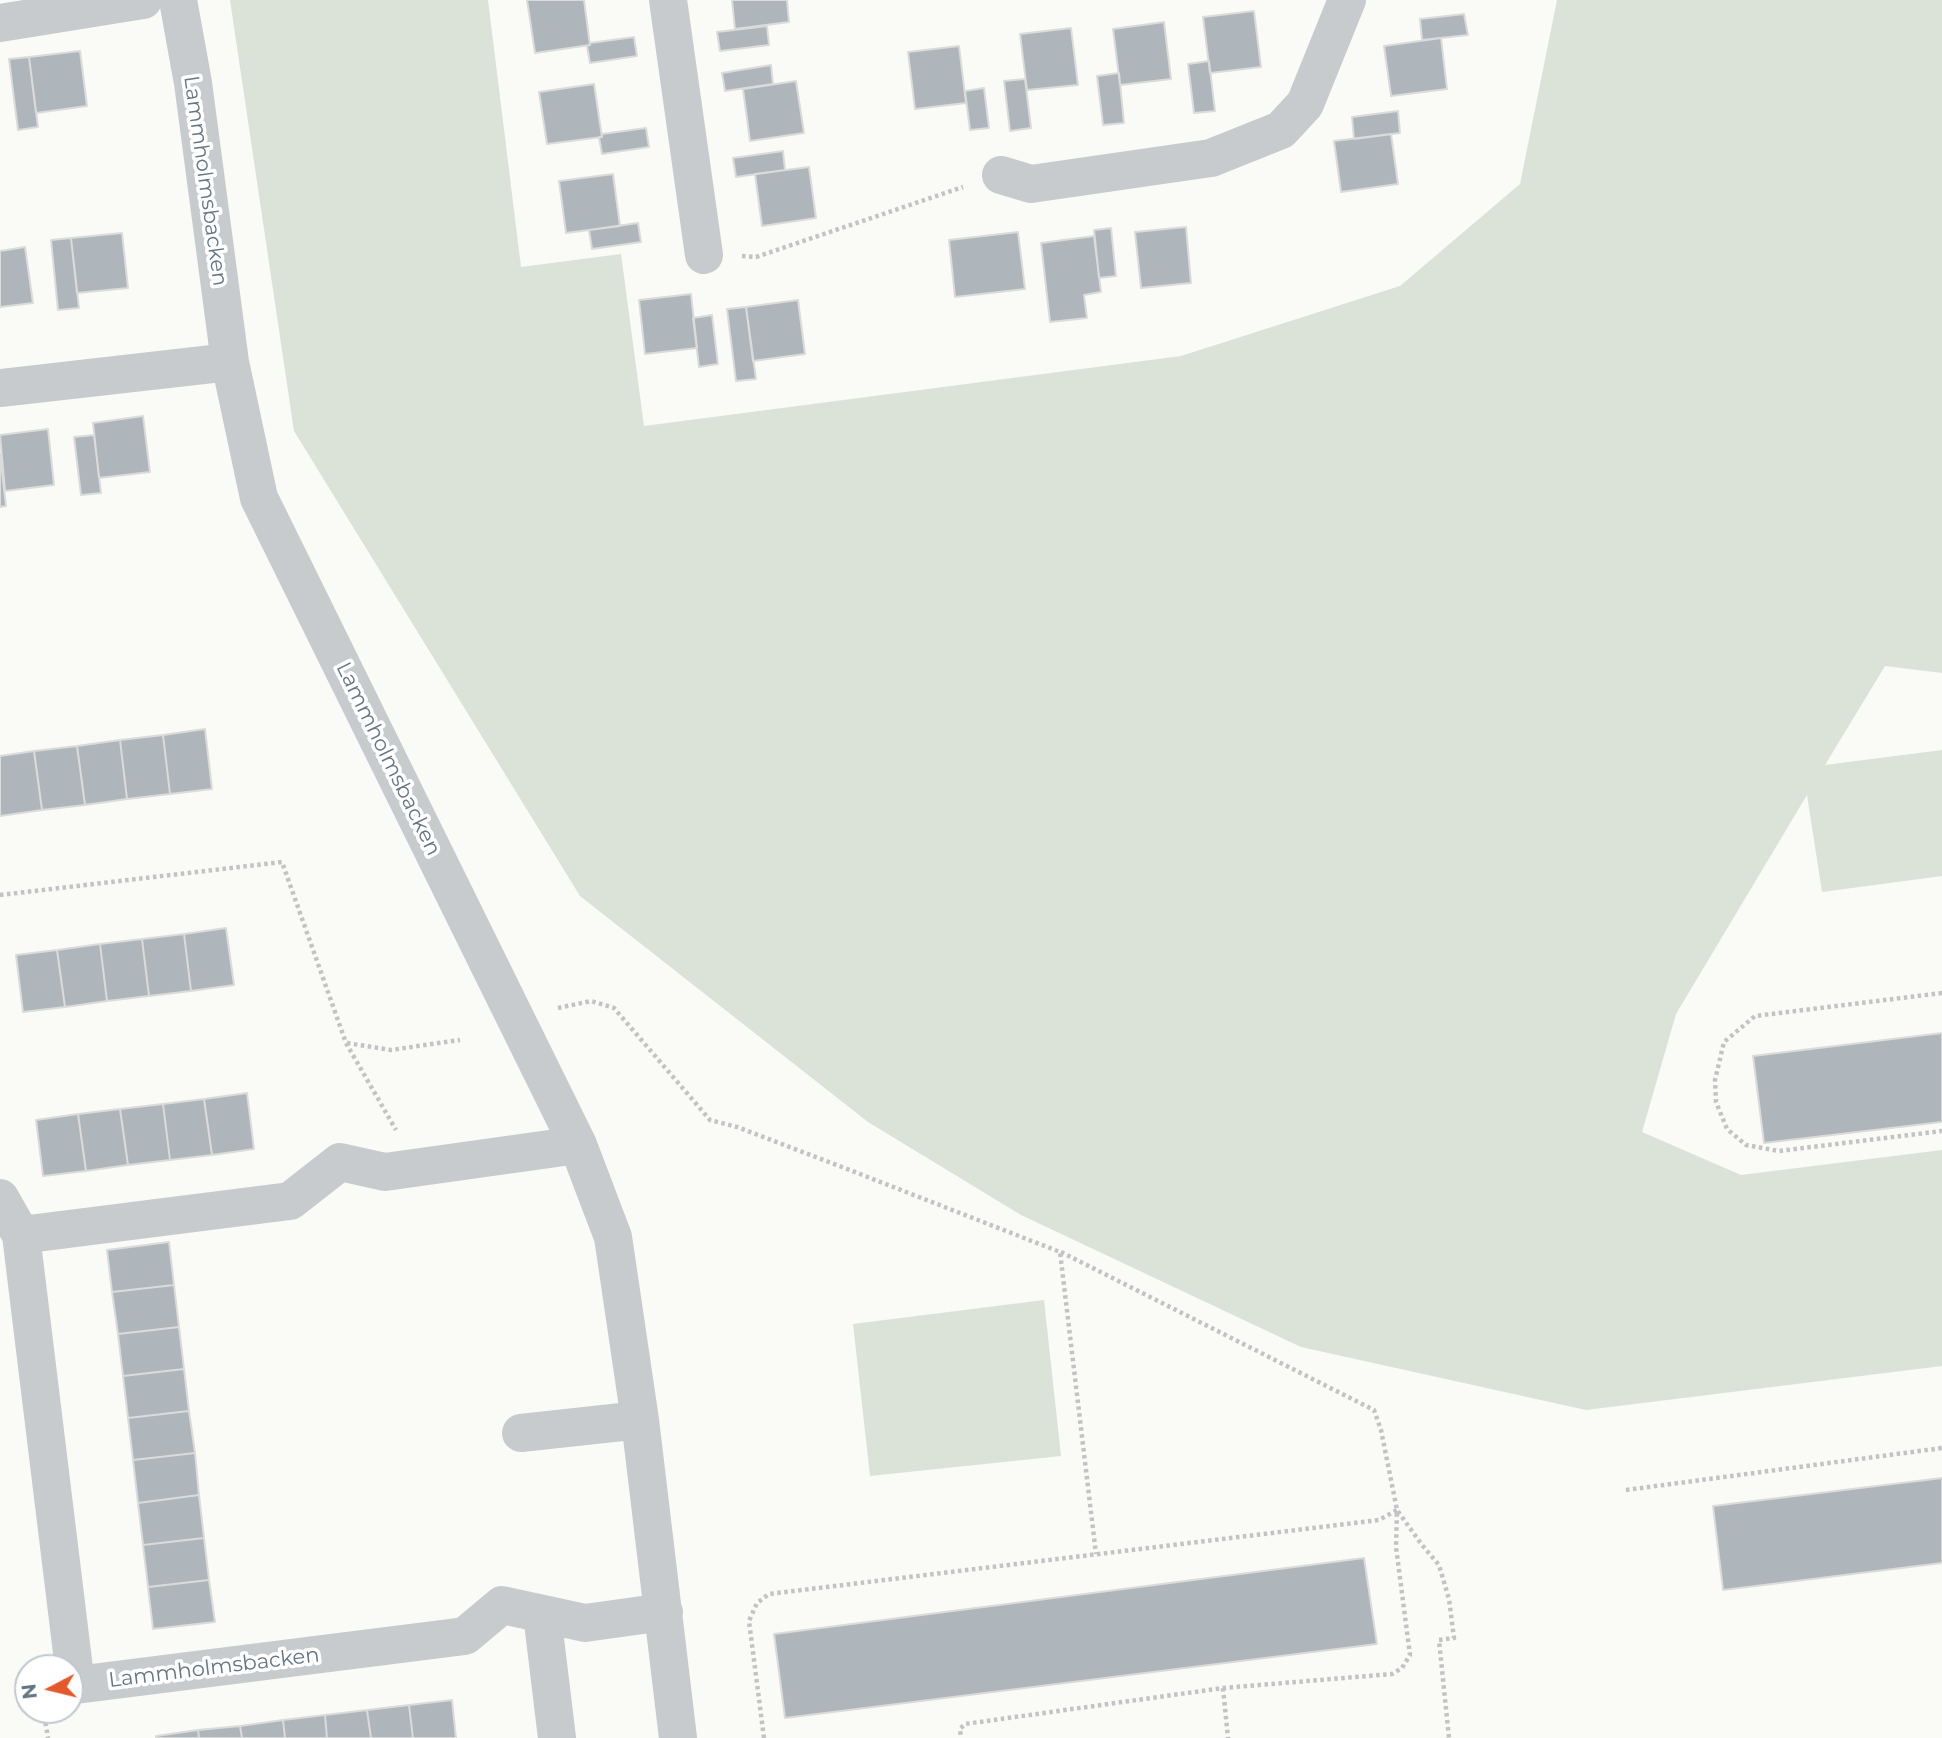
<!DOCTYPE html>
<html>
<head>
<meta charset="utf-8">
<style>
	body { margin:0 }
	#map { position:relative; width:1942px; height:1738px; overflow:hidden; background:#fafaf7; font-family:Montserrat,sans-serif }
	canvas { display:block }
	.north { position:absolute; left:14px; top:1654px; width:70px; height:70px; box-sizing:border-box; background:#fff; border:2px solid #c1c8cd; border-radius:50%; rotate:263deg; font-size:19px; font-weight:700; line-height:28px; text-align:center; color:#647583 }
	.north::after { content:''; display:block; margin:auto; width:24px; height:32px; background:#e5582c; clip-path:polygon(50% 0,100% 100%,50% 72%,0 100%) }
</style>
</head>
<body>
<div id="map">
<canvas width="1942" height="1738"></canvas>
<div class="north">N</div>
</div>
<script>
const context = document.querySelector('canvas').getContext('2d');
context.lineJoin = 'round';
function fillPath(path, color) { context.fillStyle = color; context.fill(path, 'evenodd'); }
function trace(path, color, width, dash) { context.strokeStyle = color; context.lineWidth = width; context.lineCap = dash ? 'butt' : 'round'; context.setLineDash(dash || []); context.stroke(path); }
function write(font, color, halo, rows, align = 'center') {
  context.font = font + ' Montserrat,sans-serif'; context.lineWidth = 7; context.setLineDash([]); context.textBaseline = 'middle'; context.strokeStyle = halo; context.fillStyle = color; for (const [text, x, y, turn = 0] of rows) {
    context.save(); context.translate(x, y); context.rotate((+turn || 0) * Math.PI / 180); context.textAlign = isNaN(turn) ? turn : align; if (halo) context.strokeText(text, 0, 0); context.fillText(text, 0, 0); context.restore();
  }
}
fillPath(new Path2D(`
	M230 0H488L521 267 621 254 644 426 1181 356 1400 286 1520 184 1557 0H1942V673L1885 666 1825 765 1942 750V876L1822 892 1807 795 1676 1014 1642 1132 1741 1175 1942 1150V1366L1586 1410 1301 1347 1021 1215 868 1122 580 896 294 431Z
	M1044 1300 1061 1456 870 1476 853 1324Z`), '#dbe2d8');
const building = new Path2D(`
	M527 0H584L590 45 535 53Z
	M732 0H787L789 22 735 29Z
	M1254 11 1261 67 1210 73 1203 17Z
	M1464 14 1468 35 1422 40 1420 19Z
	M1164 22 1171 79 1120 85 1113 29Z
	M767 26 769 45 720 51 717 32Z
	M1071 28 1078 85 1027 90 1020 34Z
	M634 37 637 56 590 63 587 46 590 45V43Z
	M1441 38 1447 89 1391 96 1384 46Z
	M959 46 966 103 915 109 908 52Z
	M80 51 87 106 36 113 29 57Z
	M29 57 38 127 18 130 9 59Z
	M1209 61 1215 111 1194 113 1188 64Z
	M771 65 773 84 725 91 722 73Z
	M1119 73 1124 123 1103 125 1097 76Z
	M1025 79 1031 128 1010 131 1004 81Z
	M796 81 804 133 750 141 743 89Z
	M594 84 602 137 547 144 539 92Z
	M984 88 989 128 970 130 965 91Z
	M1398 111 1400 133 1354 139 1352 117Z
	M646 128 649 147 602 154 599 137H602V134Z
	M1391 134 1398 184 1341 192 1334 141Z
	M783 151 785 170 736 177 733 158Z
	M809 167 816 218 762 226 755 174Z
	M613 174 620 226 566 233 559 181Z
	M638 223 641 242 592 249 589 230Z
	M1186 227 1191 283 1141 288 1135 232Z
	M1111 228 1116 276 1099 278 1094 230Z
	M1018 232 1025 289 955 297 949 240Z
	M122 233 128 288 77 293 71 238Z
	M1094 236 1101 292 1084 295 1087 318 1050 322 1041 243Z
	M71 238 79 308 58 310 51 240Z
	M25 247 33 303 0 307V251Z
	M691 294 697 348 645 354 639 300Z
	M798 300 805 354 753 361 746 307Z
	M746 307 756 379 736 381 727 309Z
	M712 315 718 364 699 367 693 318Z
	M143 416 150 472 99 478 93 423Z
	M48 429 54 485 5 491 0 435Z
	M94 435 101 493 81 495 74 437Z
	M0 454 6 506 0 507Z
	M205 729 212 789 170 794 163 735Z
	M163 735 170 794 127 799 120 740Z
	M120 740 127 799 85 805 77 746Z
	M77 746 85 805 42 810 34 751Z
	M34 751 42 810 0 816V756Z
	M226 928 234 985 191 991 184 934Z
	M184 934 191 991 149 996 142 939Z
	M142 939 149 996 107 1001 100 944Z
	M100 944 107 1001 65 1007 57 950Z
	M57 950 65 1007 23 1012 16 955Z
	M1942 1033V1122L1764 1143 1753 1056Z
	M247 1093 254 1149 212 1155 204 1099Z
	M204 1099 212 1155 170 1160 163 1104Z
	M163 1104 170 1160 128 1165 120 1109Z
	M120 1109 128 1165 86 1171 78 1114Z
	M78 1114 86 1171 43 1176 36 1120Z
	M169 1242 174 1285 112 1292 107 1250Z
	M174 1285 179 1327 118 1334 112 1292Z
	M179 1327 184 1369 123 1376 118 1334Z
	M184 1369 189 1411 128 1418 123 1376Z
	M189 1411 195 1453 133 1460 128 1418Z
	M195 1453 199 1495 138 1503 133 1460Z
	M1942 1478V1563L1723 1590 1713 1506Z
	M199 1495 204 1538 143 1545 138 1503Z
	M204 1538 209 1580 148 1587 143 1545Z
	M1364 1558 1377 1644 785 1718 774 1634Z
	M209 1580 215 1622 153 1629 148 1587Z
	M452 1700 456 1738H413L409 1705Z
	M409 1705 413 1738H371L367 1710Z
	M367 1710 371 1738H327L325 1715Z
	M325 1715 327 1738H285L283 1720Z
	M283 1720 285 1738H242L240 1726Z
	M240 1726 242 1738H199L198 1730Z
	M198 1730 199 1738H156V1736Z`);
fillPath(building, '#aeb6bc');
trace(building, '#dbdbd9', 2);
trace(new Path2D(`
	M742 256 756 257 963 187
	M0 895 282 862 346 1043 396 1130
	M1942 993 1755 1016 1724 1042 1715 1080 1716 1102 1727 1129 1746 1145 1779 1151 1942 1131
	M558 1008 591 1001 614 1008 710 1120 737 1127 842 1167 1060 1252 1096 1554
	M347 1043 391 1050 460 1040
	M1061 1252 1374 1410 1381 1430 1397 1510 1422 1545 1439 1565 1449 1599 1454 1638 1439 1640 1449 1738
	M1626 1490 1942 1448
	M1223 1688 1228 1738
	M47 1710 44 1713 48 1738
	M764 1738 749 1621 757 1603 769 1594 1379 1520 1397 1510 1396 1547 1410 1655 1402 1668 1392 1674 1223 1688 965 1724 960 1729 961 1738`), '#c1c3c5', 4.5, [3.5, 3.5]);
trace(new Path2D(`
	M178 0 193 83 230 362 259 498 578 1145 613 1237 640 1420 678 1738
	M668 0 704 255
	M0 23 143 0
	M1001 175 1031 184 1211 158 1281 130 1305 104 1347 0
	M0 388 230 362
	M0 1198 21 1235 76 1685 465 1636 502 1605 585 1623 664 1612
	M21 1235 290 1201 340 1162 385 1172 578 1145
	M521 1433 640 1420
	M542 1614 557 1738`), '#c7cbce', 38);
write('21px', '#647583', '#fff', [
	["Lammholmsbacken",205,181,82],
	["Lammholmsbacken",388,759,64],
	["Lammholmsbacken",214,1668,-7]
]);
</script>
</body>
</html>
